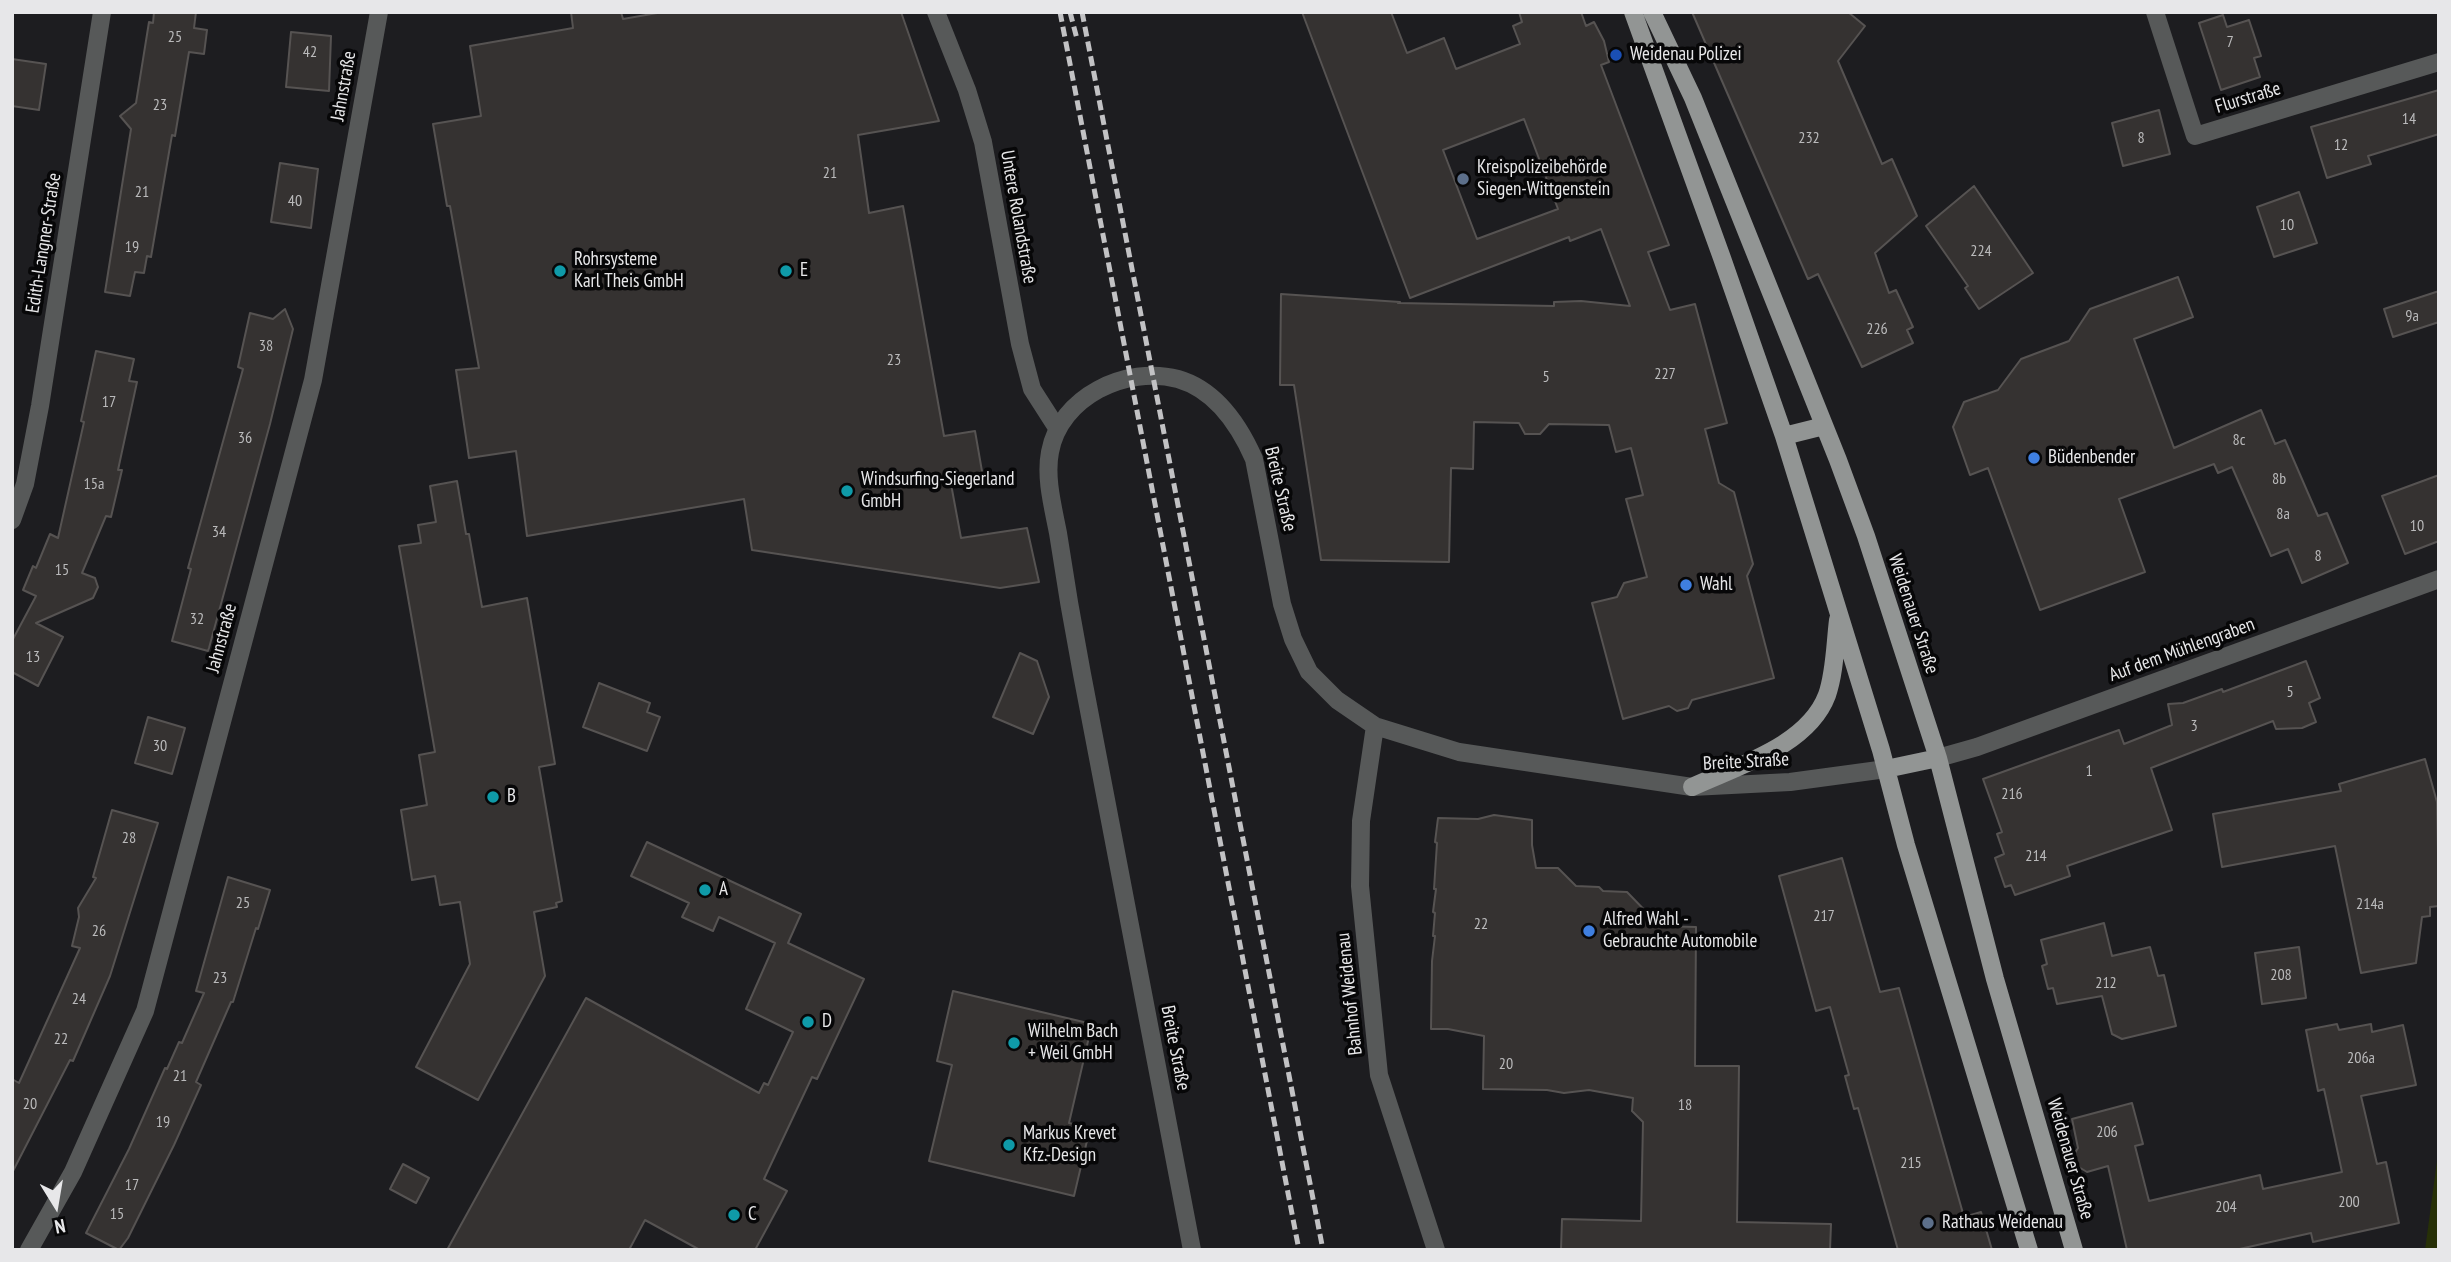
<!DOCTYPE html>
<html>
<head>
<meta charset="utf-8">
<style>
	body { margin:0 }
	#map { position:relative; width:2451px; height:1262px; overflow:hidden; background:#1d1d20; font-family:"PT Sans Narrow",sans-serif }
	canvas { display:block }
	.frame { position:absolute; inset:0; border:14px solid #e7e7e9; pointer-events:none }
	.north { position:absolute; left:21px; top:1171px; width:70px; height:70px; -webkit-text-stroke:5px #070708; paint-order:stroke; rotate:169deg; font-size:19px; font-weight:700; line-height:28px; text-align:center; color:#e7e7e9 }
	.north::after { content:''; display:block; margin:auto; width:24px; height:32px; background:#e7e7e9; clip-path:polygon(50% 0,100% 100%,50% 72%,0 100%) }
</style>
</head>
<body>
<div id="map">
<canvas width="2451" height="1262"></canvas>
<div class="frame"></div>
<div class="north">N</div>
</div>
<script>
const context = document.querySelector('canvas').getContext('2d');
context.lineJoin = 'round';
function fillPath(path, color) { context.fillStyle = color; context.fill(path, 'evenodd'); }
function trace(path, color, width, dash) { context.strokeStyle = color; context.lineWidth = width; context.lineCap = dash ? 'butt' : 'round'; context.setLineDash(dash || []); context.stroke(path); }
function write(font, color, halo, rows, align = 'center') {
  context.font = font + ' "PT Sans Narrow",sans-serif'; context.lineWidth = 7; context.setLineDash([]); context.textBaseline = 'middle'; context.strokeStyle = halo; context.fillStyle = color; for (const [text, x, y, turn = 0] of rows) {
    context.save(); context.translate(x, y); context.rotate((+turn || 0) * Math.PI / 180); context.textAlign = isNaN(turn) ? turn : align; if (halo) context.strokeText(text, 0, 0); context.fillText(text, 0, 0); context.restore();
  }
}
fillPath(new Path2D(`
	M2439 1150V1250H2425L2437 1161Z`), '#273007');
const building = new Path2D(`
	M154 12H196L194 28 207 30 204 54 189 52 175 136 172 135 151 257 147 256 144 273 135 272 130 296 105 292 131 129 120 116 136 103 149 22 153 23Z
	M571 12H621L623 19 663 12H901L939 121 858 135 869 213 903 206 944 436 975 431 983 477 951 484 961 538 1027 528 1039 582 1000 588 752 550 744 499 527 536 516 451 469 458 456 370 479 368 450 206H447L433 124 481 116 470 46 573 28Z
	M1302 12H1391L1407 53 1444 38 1456 69 1520 44 1513 26 1522 22 1519 12H1581L1586 26 1594 22 1604 41 1609 62 1601 65 1669 245 1648 252 1670 310 1695 304 1727 423 1705 429 1719 483 1734 492 1753 564 1747 576 1774 678 1692 700 1688 708 1677 711 1669 706 1623 719 1592 603 1617 597 1624 583 1647 577 1626 499 1643 495 1631 448 1616 452 1609 425 1549 424 1540 434H1525L1519 423 1474 422 1473 469 1451 468 1449 562 1321 560 1294 385H1280L1281 294 1400 302 1398 303 1554 306V302L1581 301 1630 306 1601 229 1570 241 1569 237 1410 298ZM1524 119 1558 209 1477 239 1443 150Z
	M1692 12H1848L1865 26 1838 61 1882 164 1892 159 1917 216 1875 253 1889 293 1896 290 1913 327 1907 330 1913 343 1862 367 1818 274 1808 279Z
	M2223 15 2227 27 2249 20 2261 56 2254 58 2260 77 2221 90 2199 23Z
	M291 32 331 36 329 91 286 87Z
	M12 59 46 64 39 110 12 106Z
	M2439 90V134L2368 156 2371 164 2327 178 2311 127Z
	M2159 110 2170 154 2123 166 2112 123Z
	M280 163 318 169 311 228 271 222Z
	M1974 186 2033 273 1979 309 1965 288 1968 286 1926 226Z
	M2299 192 2317 243 2274 257 2257 207Z
	M2178 277 2193 317 2134 339 2174 448 2261 410 2275 444 2285 440 2318 516 2327 513 2348 563 2302 583 2288 549 2271 556 2232 467 2218 473 2214 464 2119 499 2145 572 2040 610 1988 468 1970 475 1953 427 1964 402 1998 390 2021 359 2069 341 2090 309Z
	M2439 291V322L2393 337 2384 309Z
	M285 309 293 329 270 424 209 648 208 651 172 641 191 569 188 568 243 369 238 367 250 313 273 319Z
	M96 351 134 359 129 381 137 382 118 470H122L111 517 106 516 82 573 95 578 98 587 93 598 36 623 63 637 38 686 12 672V641L36 596 23 590 33 566 36 568 50 534 58 538 84 422 81 421Z
	M2439 475V541L2405 554 2382 496Z
	M457 481 466 534H469L482 607 527 598 555 764 539 767 562 901 556 903 557 907 534 912 545 976 478 1100 416 1067 470 964 460 902 440 905 435 876 412 880 401 810 427 805 419 755 435 752 399 546 421 543 418 525 436 522 430 486Z
	M1020 653 1037 661 1049 697 1033 734 993 717Z
	M2306 661 2320 698 2309 703 2316 722 2302 728 2276 729 2273 721 2151 768 2172 830 2067 866 2070 876 2015 895 2011 885 2005 887 1995 858 2004 854 1997 834 2002 832 1983 779 2119 730 2124 744 2172 725 2168 704 2183 703 2222 689 2223 692Z
	M599 683 650 703 647 712 660 717 647 751 583 727Z
	M148 717 185 728 172 774 135 763Z
	M2425 759 2437 802 2439 906 2430 907V916L2422 917 2416 963 2361 973 2335 846 2222 867 2213 814 2341 791 2339 784Z
	M112 810 158 823 110 976 73 1061 70 1060 12 1173V1079L19 1083 80 948 72 946 79 917 78 908 96 878 93 877Z
	M1494 815 1532 820V845L1536 868H1558L1576 886 1599 887 1603 891 1627 892 1660 926 1696 927 1695 1066H1739L1737 1222 1831 1224 1830 1250H1561L1562 1219 1641 1221 1643 1122 1632 1111 1633 1098 1589 1090 1564 1093 1547 1090 1483 1089 1484 1036 1448 1029H1431L1432 961 1435 936H1433L1435 913 1433 912 1436 889H1434L1437 843 1435 842 1438 818 1478 819Z
	M647 842 801 914 788 943 864 979 817 1079 812 1077 764 1179 787 1191 755 1250H700L645 1220 629 1250H447L586 998 759 1093 764 1083 768 1085 793 1032 746 1009 775 943 719 917 713 931 682 917 689 903 631 876Z
	M1842 858 1880 992 1899 988 1964 1217 1981 1212 1992 1250H1898L1858 1108 1854 1109 1845 1076 1849 1075 1830 1007 1816 1011 1779 876Z
	M228 877 270 890 258 929 256 928 233 1002H231L196 1082 201 1085 174 1145 128 1238 119 1250 86 1233 129 1149 165 1068 167 1069 179 1042 182 1043 204 993 196 991Z
	M2104 923 2112 956 2150 947 2158 976 2164 975 2176 1026 2122 1039 2112 1034 2102 996 2057 1004 2053 988 2048 989 2042 966 2047 964 2041 940Z
	M2299 947 2306 998 2262 1004 2255 953Z
	M953 991 1092 1024 1069 1123 1090 1128 1074 1196 929 1161 952 1065 937 1061Z
	M2337 1024 2339 1030 2371 1024 2372 1032 2403 1025 2416 1085 2361 1096 2377 1164 2386 1162 2399 1223 2313 1242 2311 1233 2235 1250H2127L2108 1166 2087 1172 2077 1166 2073 1156 2078 1148 2072 1119 2132 1103 2143 1144 2135 1146 2149 1201 2260 1175 2263 1189 2342 1172 2324 1089 2318 1091 2306 1030Z
	M403 1164 429 1178 416 1203 390 1189Z`);
fillPath(building, '#353231');
trace(building, '#565352', 2);
trace(new Path2D(`
	M936 12 967 90 983 142 1020 344 1032 389 1057 428
	M2155 12 2195 136 2439 62
	M12 520 25 484 40 406 102 12
	M1375 726 1361 821 1360 886 1379 1075 1436 1250
	M1938 758 1977 747 2439 579
	M29 1250 73 1172 145 1011 313 380 379 12
	M1192 1250C1155 1058 1118 866 1082 674 1073 627 1065 580 1058 533 1053 507 1045 478 1050 452 1060 397 1126 365 1178 379 1216 390 1239 425 1254 459L1282 604 1293 639 1309 672 1337 700 1375 726 1459 752 1692 787 1790 782 1886 769`), '#575959', 18);
trace(new Path2D(`
	M1633 12 1722 258 1784 436 1881 750 1906 845 2029 1250
	M1652 12 1693 98 1838 460 1866 536 1938 758 1995 979 2074 1250
	M1784 436 1824 426
	M1886 769 1938 758
	M1692 787C1737 766 1808 746 1827 695 1835 672 1835 644 1838 620`), '#929594', 18);
trace(new Path2D(`
	M1060 12 1299 1250
	M1070 12 1077 39
	M1082 12 1323 1250`), '#c2c2c4', 5, [10, 5]);
for (const [x, y, r, color] of [
	[1616,55,7,"#1a4fb4"],
	[1463,179,7,"#5c6f8a"],
	[560,271,7,"#0f9aa8"],
	[786,271,7,"#0f9aa8"],
	[2034,458,7,"#3f7fe0"],
	[847,491,7,"#0f9aa8"],
	[1686,585,7,"#3f7fe0"],
	[493,797,7,"#0f9aa8"],
	[705,890,7,"#0f9aa8"],
	[1589,931,7,"#3f7fe0"],
	[808,1022,7,"#0f9aa8"],
	[1014,1043,7,"#0f9aa8"],
	[1009,1145,7,"#0f9aa8"],
	[734,1215,7,"#0f9aa8"],
	[1928,1223,7,"#5c6f8a"]
]) { const dot = new Path2D(); dot.arc(x, y, r, 0, 2 * Math.PI); context.fillStyle = color; context.fill(dot); trace(dot, '#070708', 2.5); }
write('16px', '#bababb', null, [
	["25",175,37],
	["7",2230,42],
	["42",310,52],
	["23",160,105],
	["14",2409,119],
	["232",1809,138],
	["8",2141,138],
	["12",2341,145],
	["21",830,173],
	["21",142,192],
	["40",295,201],
	["10",2287,225],
	["19",132,247],
	["224",1981,251],
	["9a",2412,316],
	["226",1877,329],
	["38",266,346],
	["23",894,360],
	["227",1665,374],
	["5",1546,377],
	["17",109,402],
	["36",245,438],
	["8c",2239,440],
	["8b",2279,479],
	["15a",94,484],
	["8a",2283,514],
	["10",2417,526],
	["34",219,532],
	["8",2318,556],
	["15",62,570],
	["32",197,619],
	["13",33,657],
	["5",2290,692],
	["3",2194,726],
	["30",160,746],
	["1",2089,771],
	["216",2012,794],
	["28",129,838],
	["214",2036,856],
	["25",243,903],
	["214a",2370,904],
	["217",1824,916],
	["22",1481,924],
	["26",99,931],
	["208",2281,975],
	["23",220,978],
	["212",2106,983],
	["24",79,999],
	["22",61,1039],
	["206a",2361,1058],
	["20",1506,1064],
	["21",180,1076],
	["20",30,1104],
	["18",1685,1105],
	["19",163,1122],
	["206",2107,1132],
	["215",1911,1163],
	["17",132,1185],
	["200",2349,1202],
	["204",2226,1207],
	["15",117,1214]
]);
write('19px', '#e7e7e9', '#070708', [
	["Weidenau Polizei",1630,55],
	["Kreispolizeibehörde",1477,168],
	["Siegen-Wittgenstein",1477,190],
	["Rohrsysteme",574,260],
	["Karl Theis GmbH",574,282],
	["E",800,271],
	["Büdenbender",2048,458],
	["Windsurfing-Siegerland",861,480],
	["GmbH",861,502],
	["Wahl",1700,585],
	["B",507,797],
	["A",719,890],
	["Alfred Wahl -",1603,920],
	["Gebrauchte Automobile",1603,942],
	["D",822,1022],
	["Wilhelm Bach",1028,1032],
	["+ Weil GmbH",1028,1054],
	["Markus Krevet",1023,1134],
	["Kfz.-Design",1023,1156],
	["C",748,1215],
	["Rathaus Weidenau",1942,1223]
], 'left');
write('19px', '#e7e7e9', '#070708', [
	["Jahnstraße",344,86,-80],
	["Flurstraße",2248,98,-17],
	["Untere Rolandstraße",1018,217,80],
	["Edith-Langner-Straße",44,243,-81],
	["Breite Straße",1280,489,77],
	["Weidenauer Straße",1913,614,72],
	["Jahnstraße",222,638,-75],
	["Auf dem Mühlengraben",2182,650,-20],
	["Breite Straße",1746,762,-3],
	["Bahnhof Weidenau",1350,994,-96],
	["Breite Straße",1175,1048,79],
	["Weidenauer Straße",2070,1159,74]
]);
</script>
</body>
</html>
